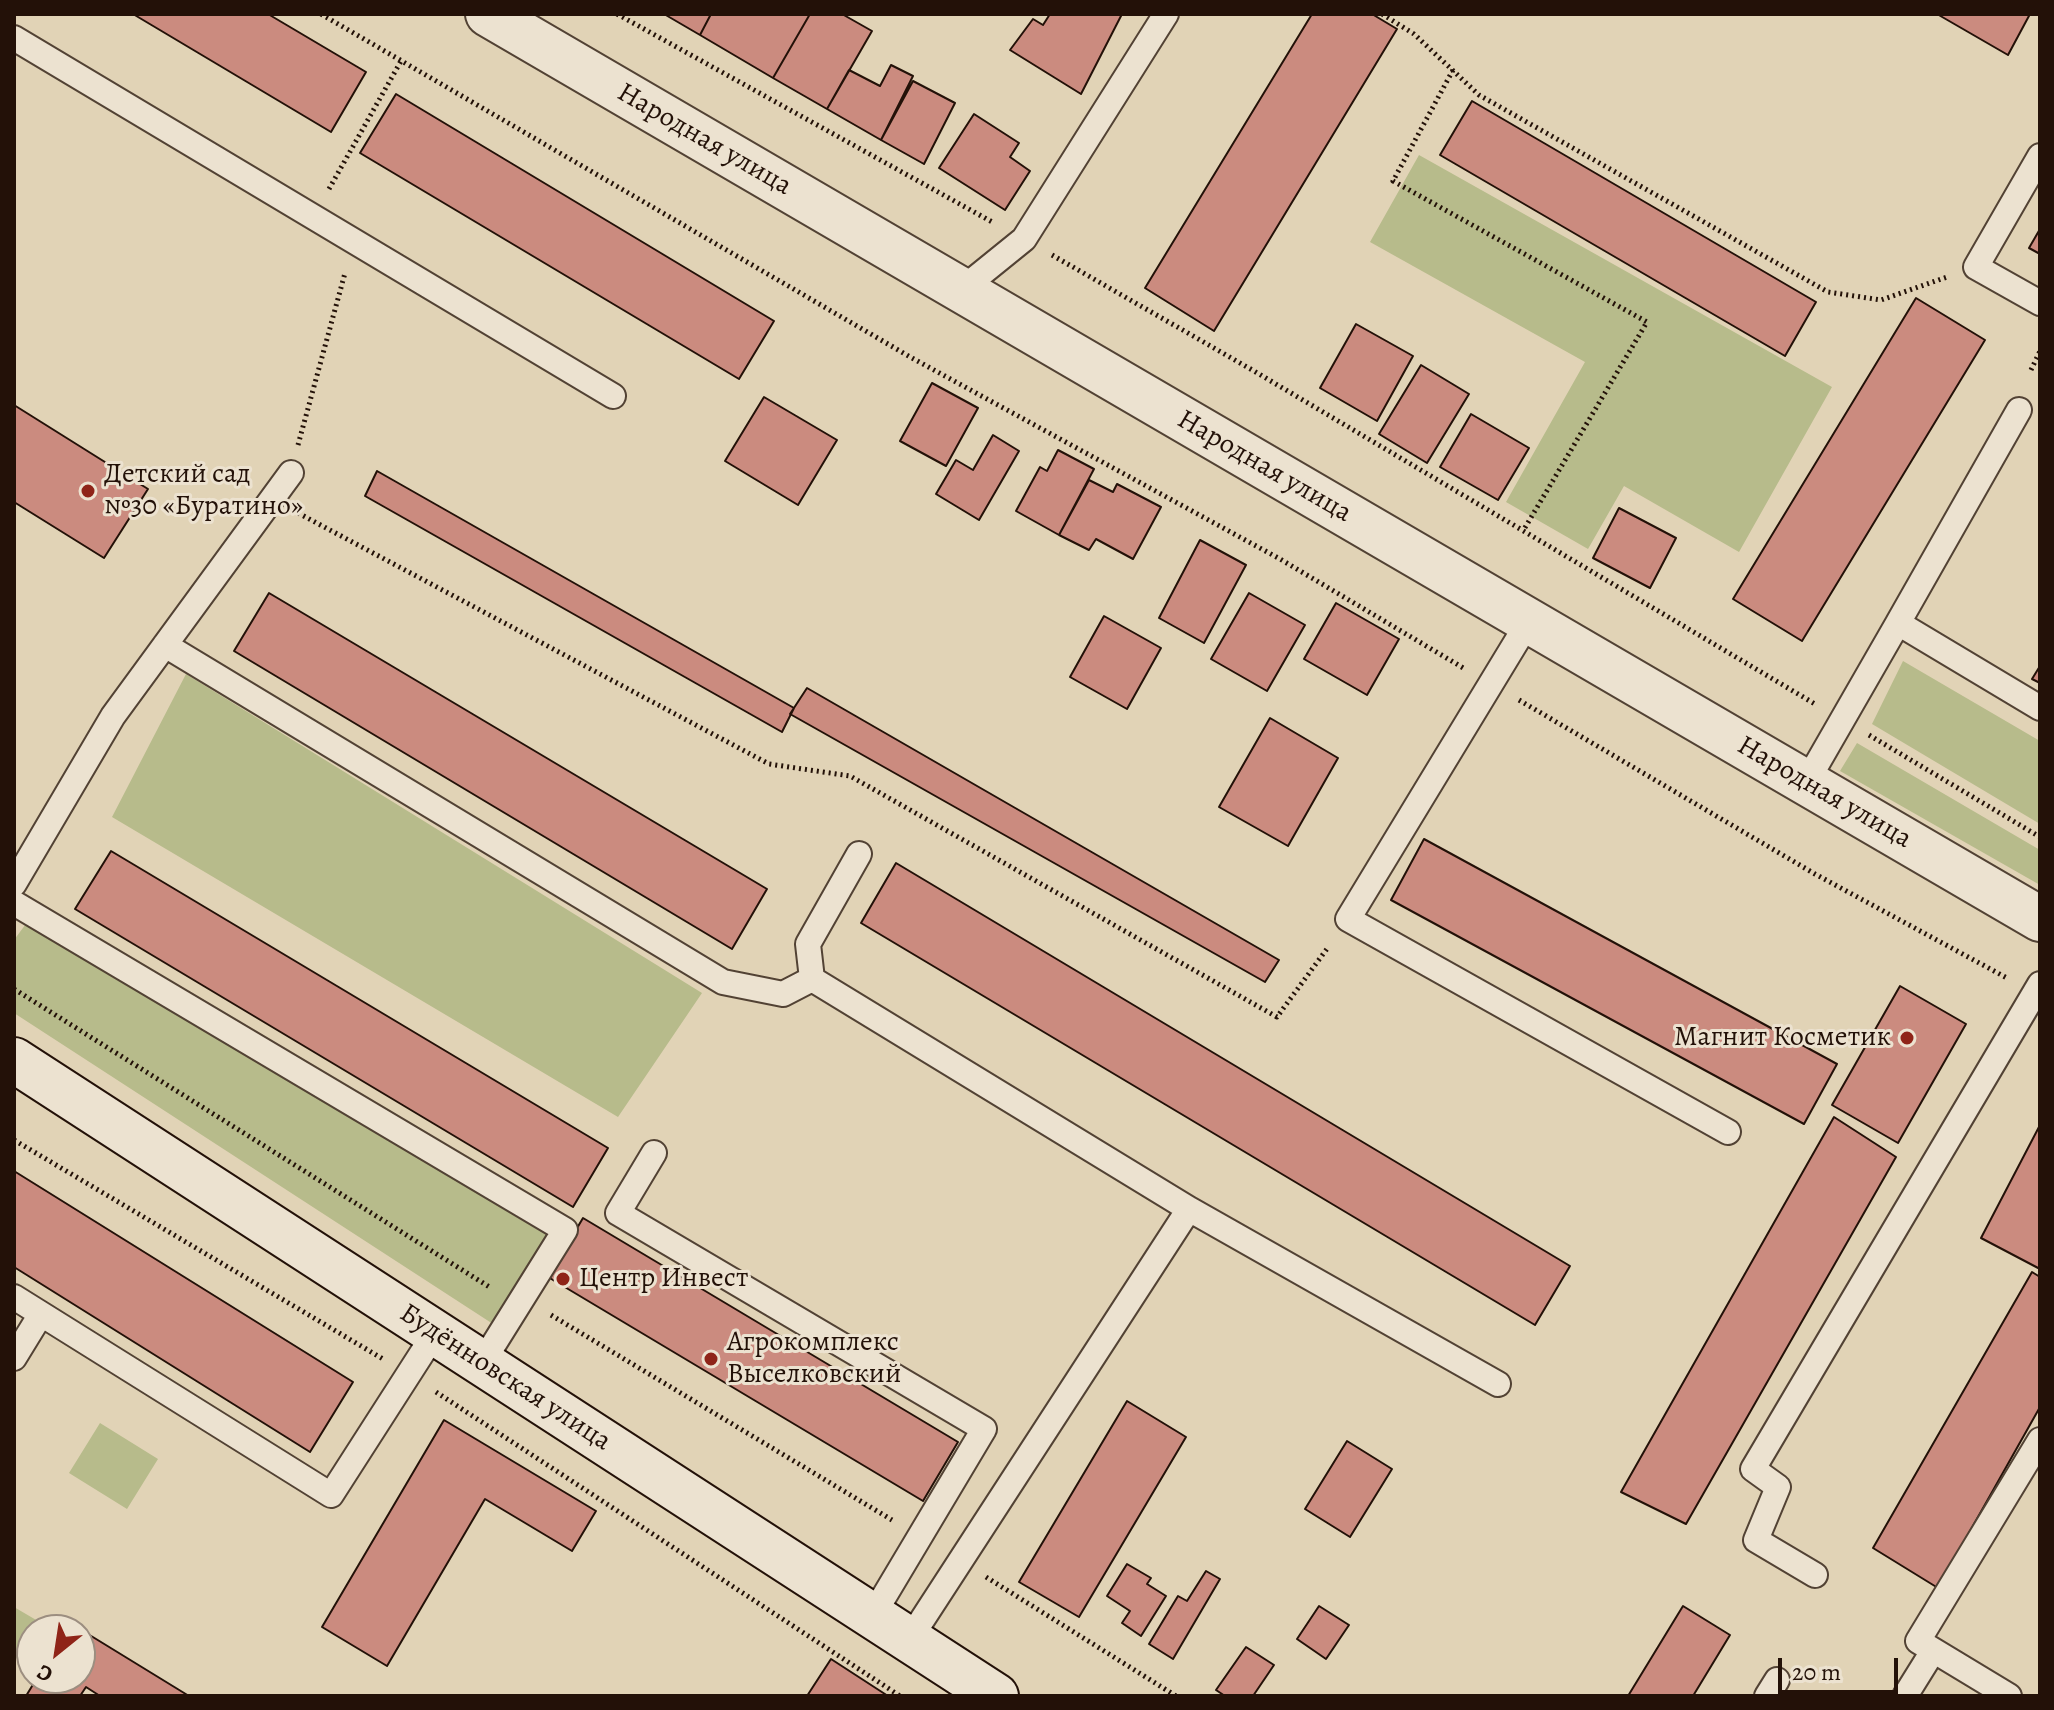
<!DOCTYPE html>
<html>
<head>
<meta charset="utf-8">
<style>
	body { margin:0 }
	#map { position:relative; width:2054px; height:1710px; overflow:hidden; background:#e1d3b6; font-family:Alegreya,serif }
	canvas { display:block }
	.frame { position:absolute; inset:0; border:16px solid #231108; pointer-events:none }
	.north { position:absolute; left:16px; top:1614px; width:80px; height:80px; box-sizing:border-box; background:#ece2d0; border:2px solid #9c8e80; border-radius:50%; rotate:210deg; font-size:22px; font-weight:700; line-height:32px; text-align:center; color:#231108 }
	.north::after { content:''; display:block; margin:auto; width:28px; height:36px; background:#8f2418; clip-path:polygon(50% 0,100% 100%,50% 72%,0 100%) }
	.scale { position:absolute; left:1778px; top:1658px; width:120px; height:36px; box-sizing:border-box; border:4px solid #231108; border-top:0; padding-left:10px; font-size:24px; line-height:28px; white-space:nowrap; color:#231108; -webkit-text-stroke:6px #ece2d0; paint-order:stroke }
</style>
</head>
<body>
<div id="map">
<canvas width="2054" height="1710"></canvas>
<div class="frame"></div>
<div class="north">С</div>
<div class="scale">20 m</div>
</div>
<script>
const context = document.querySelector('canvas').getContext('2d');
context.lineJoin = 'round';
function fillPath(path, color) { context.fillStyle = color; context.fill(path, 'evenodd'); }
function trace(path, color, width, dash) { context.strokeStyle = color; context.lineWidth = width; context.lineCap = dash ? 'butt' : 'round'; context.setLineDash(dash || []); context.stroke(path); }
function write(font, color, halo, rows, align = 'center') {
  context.font = font + ' Alegreya,serif'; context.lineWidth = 6; context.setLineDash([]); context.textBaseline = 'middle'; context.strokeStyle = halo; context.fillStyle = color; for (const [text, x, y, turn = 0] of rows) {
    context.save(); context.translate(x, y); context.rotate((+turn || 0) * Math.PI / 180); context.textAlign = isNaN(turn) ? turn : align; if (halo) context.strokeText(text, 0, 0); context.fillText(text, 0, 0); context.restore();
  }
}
fillPath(new Path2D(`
	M1419 155 1832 387 1739 552 1624 486 1588 549 1506 502 1585 362 1370 242Z
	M1903 661 2040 741V824L1872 724Z
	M186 674 702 993 618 1117 112 817Z
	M1857 743 2040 850V885L1840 771Z
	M40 905 557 1222 493 1324 14 1013V940Z
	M100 1423 158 1459 127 1509 69 1473Z
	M14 1607 43 1624 39 1630H32V1643L21 1661 14 1657Z`), '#b7bb8b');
const building = new Path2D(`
	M133 14H268L366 72 331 132Z
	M664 14H711L700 35Z
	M711 14H810L773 78 700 35Z
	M810 14H842L872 31 827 109 773 78Z
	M1050 14H1122L1081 94 1010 50 1033 19 1043 25Z
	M1312 14H1372L1397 29 1214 331 1145 288Z
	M1937 14H2030L2008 55Z
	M891 65 913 76 881 140 827 109 849 70 880 86Z
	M913 81 955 103 924 164 881 140Z
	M396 94 774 321 739 379 360 153Z
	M1472 101 1816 302 1785 356 1440 155Z
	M974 114 1019 143 1010 157 1030 171 1005 210 939 168Z
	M2040 229V254L2029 248Z
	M1916 298 1985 340 1802 641 1733 599Z
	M1356 324 1413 356 1377 421 1320 388Z
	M1421 365 1469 394 1427 463 1379 434Z
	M932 383 978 408 946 466 900 441Z
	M764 397 837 440 798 505 725 461Z
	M14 405 148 489 104 558 14 502Z
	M1471 414 1529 448 1498 500 1440 467Z
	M993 435 1019 451 979 520 936 494 956 460 973 470Z
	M1058 450 1094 469 1059 535 1016 511 1040 467 1047 471Z
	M377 471 794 708 782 732 365 496Z
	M1089 480 1113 492 1117 484 1161 507 1133 559 1096 539 1089 550 1059 535Z
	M1619 508 1676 538 1650 588 1593 558Z
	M1200 540 1246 565 1204 643 1159 618Z
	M269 593 767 889 732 949 234 651Z
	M1249 593 1305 625 1267 691 1211 659Z
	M1336 603 1399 639 1367 695 1304 659Z
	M1104 616 1161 648 1127 709 1070 677Z
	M2040 666V683L2032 679Z
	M807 688 1279 960 1265 982 790 714Z
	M1270 718 1338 758 1288 846 1219 807Z
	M1424 839 1837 1064 1804 1124 1391 900Z
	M111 851 608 1148 573 1207 75 909Z
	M896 863 1570 1266 1535 1325 861 923Z
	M1900 986 1966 1024 1898 1143 1832 1105Z
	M1834 1117 1896 1157 1686 1524 1621 1492Z
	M2040 1125V1269L1981 1238Z
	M14 1171 353 1382 310 1452 14 1267Z
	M583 1218 958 1442 923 1501 548 1277Z
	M2032 1272 2040 1277V1407L1938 1588 1873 1548Z
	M1127 1401 1186 1437 1079 1617 1019 1582Z
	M444 1420 596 1511 572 1551 485 1499 387 1666 322 1627Z
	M1347 1441 1392 1469 1350 1537 1305 1509Z
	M1127 1564 1151 1578 1147 1584 1166 1596 1141 1636 1122 1623 1130 1611 1107 1596Z
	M1206 1571 1220 1579 1173 1659 1149 1644 1178 1596 1187 1601Z
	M1319 1606 1349 1625 1326 1659 1297 1639Z
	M1683 1606 1730 1635 1693 1696H1628Z
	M70 1623 189 1696H100L86 1687 80 1696H26L37 1678H80V1630H66Z
	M1246 1647 1274 1665 1253 1696H1225L1216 1690Z
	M831 1659 888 1696H807Z`);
fillPath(building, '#cb8b7f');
trace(building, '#231108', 2);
const lane = new Path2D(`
	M14 38 613 396
	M2040 156 1976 267 2040 303
	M961 290 1024 239 1166 14
	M1529 621 1348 919 1728 1132
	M1898 623 2019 410
	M165 645 723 982 783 994 812 979 1189 1209 909 1640
	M1806 783 1898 623 2040 708
	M14 884 113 716 291 473
	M14 903 565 1230 482 1363
	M812 979 808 944 859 854
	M654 1153 618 1213 984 1429 873 1615
	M1189 1209 1498 1384
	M14 1297 331 1495 435 1333
	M14 1358 41 1314
	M1815 1575 1756 1540 1778 1487 1753 1469 2040 984
	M1767 1696 1777 1680
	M1905 1696 1933 1651
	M2009 1696 1918 1641 2040 1440`);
const street = new Path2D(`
	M488 14 2040 919`);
const secondary = new Path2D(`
	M14 1060 996 1696`);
trace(lane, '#524234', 28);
trace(street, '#524234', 48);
trace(secondary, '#231108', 48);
trace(new Path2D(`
	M321 14 912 358 1280 559 1465 669
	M617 14 994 223
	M1382 14 1414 34 1479 95 1828 292 1881 300 1947 277
	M1453 70 1393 181 1647 322 1523 531
	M329 189 401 61
	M1052 255 1254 371 1815 704
	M2031 370 2040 351
	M298 445 345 273
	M298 513 769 764 850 776 1277 1017 1329 946
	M1519 700 1815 874 2007 978
	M1869 735 2040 837
	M14 989 491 1288
	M14 1140 383 1359
	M551 1315 892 1520
	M436 1392 900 1696
	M986 1577 1176 1696`), '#231108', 5, [2, 4]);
trace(lane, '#ece2d0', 24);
trace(street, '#ece2d0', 44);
trace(secondary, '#ece2d0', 44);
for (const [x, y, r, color] of [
	[88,491,8,"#8f2418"],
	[1907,1038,8,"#8f2418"],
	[563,1279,8,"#8f2418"],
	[711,1359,8,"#8f2418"]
]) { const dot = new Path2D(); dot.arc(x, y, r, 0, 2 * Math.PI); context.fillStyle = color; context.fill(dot); trace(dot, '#ece2d0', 3); }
write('28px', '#231108', '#ece2d0', [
	["Народная улица",704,140,30],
	["Народная улица",1264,467,30],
	["Народная улица",1824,793,30],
	["Будённовская улица",505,1378,33]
]);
write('28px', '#231108', '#ece2d0', [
	["Детский сад",104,475],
	["№30 «Буратино»",104,507],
	["Магнит Косметик",1891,1038,"right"],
	["Центр Инвест",579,1279],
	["Агрокомплекс",727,1343],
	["Выселковский",727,1375]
], 'left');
</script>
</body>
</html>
